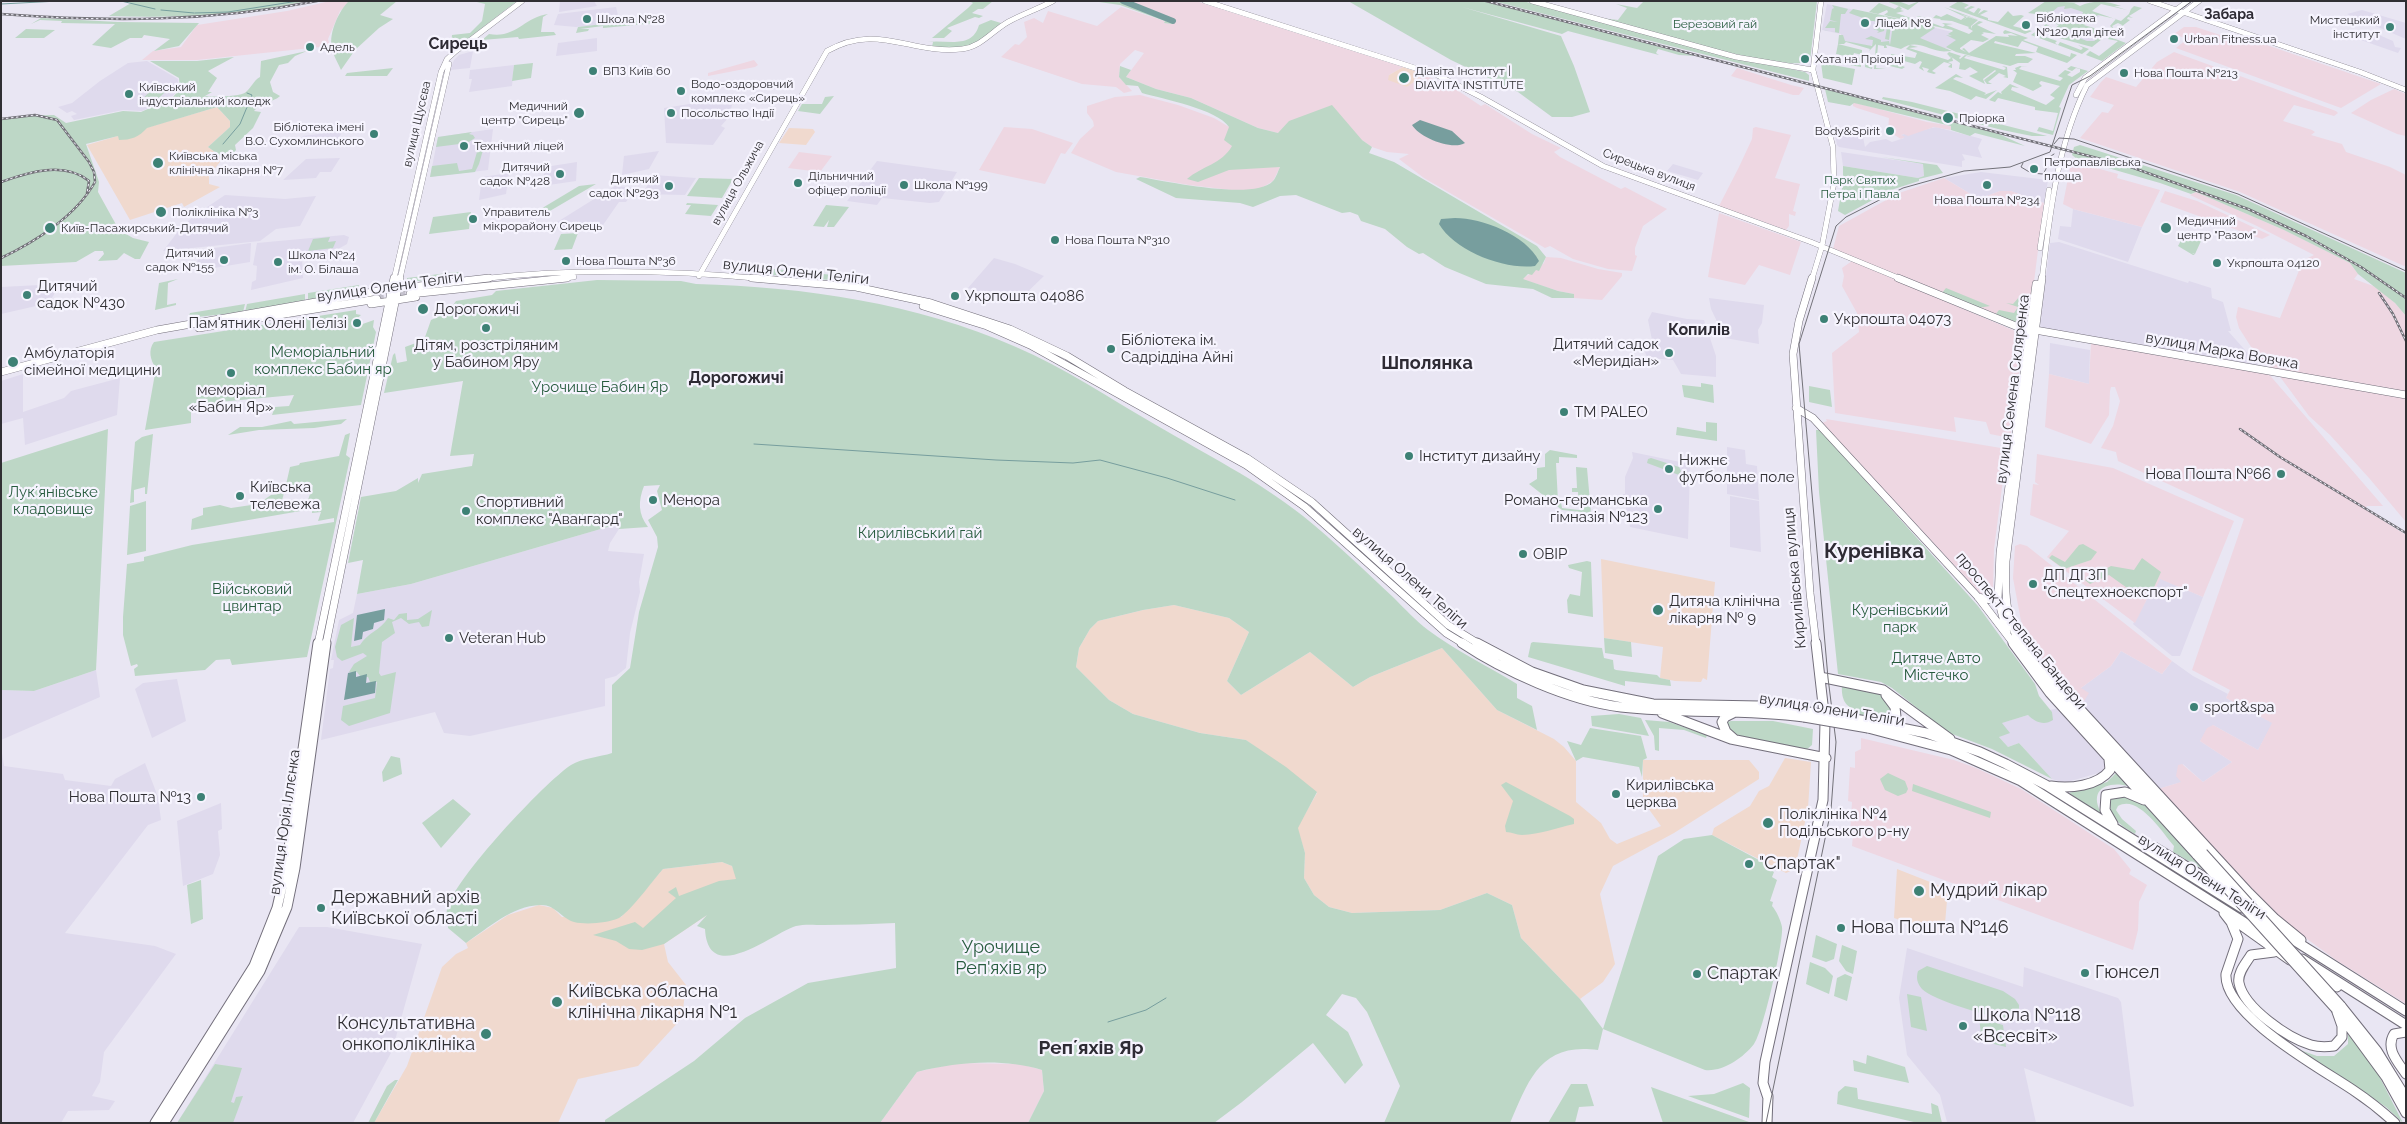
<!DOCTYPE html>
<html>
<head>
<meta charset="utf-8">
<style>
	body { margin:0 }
	#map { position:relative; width:2407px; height:1124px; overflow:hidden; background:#e9e6f3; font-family:Raleway,sans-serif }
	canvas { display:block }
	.frame { position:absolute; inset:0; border:2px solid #302f33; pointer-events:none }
</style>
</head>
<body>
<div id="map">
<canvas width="2407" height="1124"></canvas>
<div class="frame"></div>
</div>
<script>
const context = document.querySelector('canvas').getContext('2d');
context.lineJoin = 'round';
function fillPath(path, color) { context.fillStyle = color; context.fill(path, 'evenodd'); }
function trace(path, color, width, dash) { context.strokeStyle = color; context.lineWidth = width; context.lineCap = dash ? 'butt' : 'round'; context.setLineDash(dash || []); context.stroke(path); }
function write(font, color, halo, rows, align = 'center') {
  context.font = font + ' Raleway,sans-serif'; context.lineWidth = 4.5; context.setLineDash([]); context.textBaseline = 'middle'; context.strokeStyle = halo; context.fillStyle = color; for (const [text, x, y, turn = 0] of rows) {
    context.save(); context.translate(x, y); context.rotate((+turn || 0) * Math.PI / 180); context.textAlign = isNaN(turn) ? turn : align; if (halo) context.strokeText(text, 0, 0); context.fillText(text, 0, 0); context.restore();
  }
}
fillPath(new Path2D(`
	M560 1H594L597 6 559 12Z
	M2047 1 2092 11 2100 16 2087 24 2083 23 2079 26 2096 33V36L2100 38 2090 46 2052 33 2060 25 2041 19 2042 17 2039 16 2040 14 2031 13Z
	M1827 4 1916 23 1964 35 1949 49 1903 40 1902 47 1873 42 1871 47 1865 46 1841 40V34L1822 30Z
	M616 7 620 23 576 27 554 25 558 14Z
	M2362 10 2406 23V39L2347 14Z
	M2372 32 2393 41 2395 47 2401 48 2398 53 2358 39Z
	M597 38V51L556 56 558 43Z
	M473 51 470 68 450 70 454 60 459 55Z
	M147 61 178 79V90L171 98 142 111 123 110 74 120 71 116 77 114 72 111 67 113 58 107 72 103 100 81 128 63Z
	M514 65 512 86 469 92 472 79H469L470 70Z
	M690 104 732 105 729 117 721 126 725 128 713 145 666 143 664 108Z
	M1936 127 1982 139 1978 148 1982 158 1962 154 1965 160 1962 161V167L1839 147 1837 145 1835 135 1863 137 1865 147 1870 142 1886 139 1892 142 1904 138 1901 135 1904 134Z
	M344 129 333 147 297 145 303 136 327 133 329 130Z
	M493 129 488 170 430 177 438 137Z
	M659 151 649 169 622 175 624 156Z
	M1841 152 1923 164 1924 176 1918 178 1843 166Z
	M340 158 331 172H320L316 178 283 180 306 159Z
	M877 161 957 172 939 202 930 203 882 198 877 205 847 201Z
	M577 162 576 181 542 186 545 167Z
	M1673 164 1703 173 1698 180 1667 171Z
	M1981 172 2048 180 2044 203 2011 191H2000L1979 199 1944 178Z
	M509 173 506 194 479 200 482 177Z
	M654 175 696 178 685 195 642 194Z
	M615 186 636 188 626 202H619L603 225 546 229Z
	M225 195 285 199 316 196 300 226 276 229 260 241 163 251 180 229 194 216Z
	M2073 209 2142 227 2128 262 2058 239 2060 226 2071 227Z
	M344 235 349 237 347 244 340 248 308 253 302 258 303 278 251 290 252 282 256 280 257 266 253 265 257 243Z
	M2059 242 2188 283 2189 281 2211 288 2212 298 2223 302 2231 331H2228L2261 368 2040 329 2050 243Z
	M251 243 250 262 196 271 199 250Z
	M994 258 1015 264 1044 276 1016 303 968 288Z
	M60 284 49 303 1 314V287Z
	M1709 298 1764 305 1762 323 1758 330 1759 344 1725 338 1711 309Z
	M1652 312 1687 319 1704 320 1716 356V377L1681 374 1673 360 1649 358 1646 355 1643 345H1653L1648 320Z
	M2050 343 2090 350 2089 384 2049 374Z
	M23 374V412L64 398 71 391 120 378 117 415 25 445 23 418 1 424V381Z
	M1727 447 1745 450 1746 464 1757 466 1759 500 1727 494Z
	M1632 452 1690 464 1688 539 1630 527 1623 494H1625V477L1633 458Z
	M1730 496 1759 501 1761 552 1730 547Z
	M618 524 619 529 610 543 608 551 644 554 639 582 640 592 630 633 626 668 616 676 605 679V706L470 736 444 733 435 712 321 740 330 669 333 668 334 660H331L339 620 353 613 357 594 411 584Z
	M2159 578 2203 597 2180 656H2172L2133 624 2148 597 2151 598Z
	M2121 651 2162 674 2172 661 2193 676 2228 694 2226 698 2273 723 2258 750 2213 725 2200 741 2232 762 2203 782 2183 764 2182 782 2158 789 2081 706V688L2111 666Z
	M96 670 100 697 1 740V690L34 691Z
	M177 679 186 721 152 738 135 689 143 683Z
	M2059 708 2101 755 2105 764 2102 772 2064 783 2052 779 2019 743 2008 747 1999 737 2001 723 2028 715 2039 722 2052 712 2050 710Z
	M1 747 4 766 63 774 65 780 111 786 115 779 145 763 158 797 161 820 148 825 65 933 155 946 176 954 104 1052 100 1082 92 1096 115 1101 109 1110 68 1111 61 1123H1Z
	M221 803 222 829 218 831 220 855 213 874 183 886 177 821Z
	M299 927H327L422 944 392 1051 353 1123H177Z
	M1907 948 2023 987 2024 967 2118 998 2121 1002 2134 1106 2131 1107 2024 1068 2036 1123 1947 1122 1940 1095 1907 1055 1899 998Z`), '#dfdaed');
fillPath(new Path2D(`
	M330 1H349V3L340 11 328 39 330 46 197 60H142L153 51 181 47 197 25 287 11Z
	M1126 1H1196L1403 67 1389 75 1407 87 1424 75 1454 88 1452 90H1457L1481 106 1485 104 1532 134 1561 148 1554 152 1560 157 1621 189 1625 187 1667 209 1643 226 1635 248V255L1637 256 1632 271 1608 269 1573 259 1550 246 1545 248 1424 178 1399 159 1409 154 1387 152 1372 147 1362 140 1278 133 1258 128 1191 98 1156 89 1126 77 1144 53 1135 50 1120 64 1119 77 1132 91 1124 93 1116 87 1082 84 1001 57 1015 44 1019 45 1027 37 1024 22 1034 18 1043 23 1048 11 1097 26 1121 7 1165 21 1164 23 1172 24 1175 20Z
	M2184 27H2196L2235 40 2240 36 2381 84 2341 108 2176 48 2187 39 2174 34Z
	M2174 52 2336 111 2338 113 2334 116 2294 105 2283 121 2312 130 2315 132 2311 135 2342 144 2346 152 2390 167 2406 175V265L2404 266 2240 192 2080 138 2102 112 2108 113 2114 105 2090 97 2101 82 2106 77 2136 87 2157 62Z
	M754 60 758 65 755 67 708 76V73Z
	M1737 68 1791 85 1804 88 1799 95H1793L1731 76Z
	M2394 89 2406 94V136L2397 134 2351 113 2371 100Z
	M1140 95 1178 105 1214 118 1261 146 1280 167 1273 181 1258 190 1239 191 1189 185 1116 172 1071 153 1080 139 1094 126 1093 121 1087 113V106L1115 97Z
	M1853 102 1927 122 1952 126 1951 130 1934 127 1908 136 1904 134 1901 135 1905 137 1901 139 1888 131 1889 118 1857 108 1853 106Z
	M1004 127 1032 129 1073 143 1065 154 1061 153 1045 184 979 170Z
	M1756 127 1791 135 1775 178 1800 184 1793 211 1796 212 1795 216 1789 214V226L1786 230 1719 206 1739 167 1752 139 1753 128Z
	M799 152 832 156 820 172 788 168Z
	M2071 161 2118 174 2117 178 2160 190 2142 227 2073 209 2063 204 2071 163 2067 162Z
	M1944 178 1979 199 2000 191H2011L2044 203 2028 329 1833 249 1839 226 1899 193Z
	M2165 191 2197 201 2270 235 2262 239 2160 202Z
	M2196 192 2284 230 2350 263 2358 274 2354 279 2376 287 2395 303 2406 316V393L2274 370 2267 365 2253 350 2239 328 2236 317 2238 307 2280 318 2300 268 2304 260 2314 255 2257 226 2190 195Z
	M1719 213 1801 242 1790 275 1759 265 1745 285 1708 277Z
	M1546 257 1561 258 1598 269 1622 273V276L1602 300 1574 298V294L1558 291 1522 279 1536 270 1544 263Z
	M1852 261 2022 334 2024 336 2010 438 1990 434 1986 422 1954 417 1956 432 1835 413 1832 353 1859 332 1857 313 1842 286 1844 276 1842 268Z
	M2091 342 2267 372 2383 506H2367L2365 509 2406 535V1004L2336 960 2285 923 2260 901 2158 789 2181 782 2176 776 2178 765 2182 764 2203 782 2232 762 2200 741 2207 728 2213 725 2258 750 2272 723 2226 698 2230 690 2192 670 2244 519 2118 461 2116 452 2101 448 2113 426 2120 401 2115 387H2111L2110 391 2109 415 2091 444 2045 427 2049 374 2089 384Z
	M2278 374 2406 397V522L2369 478 2330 435 2309 416Z
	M1826 419 2007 449 1994 549 1993 592 1991 597 1980 593 1822 423 1827 421Z
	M2037 454 2113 468 2234 521 2203 597 2160 579 2151 598 2148 597 2135 623 2047 557 2069 531 2030 515 2033 484 2039 485 2035 482Z
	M2020 544 2027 546 2172 661 2162 674 2121 651 2111 666 2081 688 2089 693 2081 706 2038 653 2027 637 2021 621 2013 578 2015 546Z
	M1861 738 1954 760 1976 768 2021 789 2114 849 2131 870 2129 874 2147 885 2139 902 2138 930 2133 950 1852 846 1853 835 1850 834 1852 802 1848 801 1850 767 1855 768V752L1861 749Z
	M955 1063 1021 1064 1042 1070 1044 1091 1028 1123H880L917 1072Z`), '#eed7e2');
fillPath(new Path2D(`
	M1403 67 1412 70 1424 75 1407 87 1388 80 1389 75Z
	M217 107 230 121V127L208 147 223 158 209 176V184L220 187 184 207 182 203 130 220 87 145Z
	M789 128 813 129 815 132 806 145 779 143Z
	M1601 559 1715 582 1707 680 1703 678 1701 682 1675 681 1660 678 1663 647 1604 638Z
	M1174 605 1229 618 1249 632 1227 681 1241 695 1310 652 1353 687 1370 677 1442 648 1497 710 1554 739 1564 747 1576 761V802L1601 823 1610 839 1617 844 1661 826 1643 801V760H1749L1759 772V779L1674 833 1613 866 1600 894 1615 964 1603 982 1580 999 1521 938 1512 905 1487 893 1440 910 1352 913 1329 907 1314 895 1304 878 1305 853 1297 828 1317 793 1246 740 1200 733 1133 714 1109 700 1076 667 1079 648 1090 629 1098 621 1143 610Z
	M1785 758 1811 762 1808 808 1795 869 1786 873 1712 835 1714 828 1750 806 1759 791 1769 786Z
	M722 862 732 866 737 878 710 913 664 944 668 962 686 985 682 1018 638 1066 578 1079 558 1123H374L407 1066 442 967 456 954 468 948 466 943 508 915 539 905 553 908 562 917H621L663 869Z
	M1897 869 1948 889 1944 935 1894 918Z`), '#f0d9ce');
fillPath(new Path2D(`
	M125 1H307C241 16 176 18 109 16L131 3Z
	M349 1H397L380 15 393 19 379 28 355 50 341 70C338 63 333 55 332 48 328 33 340 9 349 1Z
	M473 1H517L465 41 451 47 452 35 470 33 482 21 485 4Z
	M969 1H993L983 9H978L972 13 983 16 979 18 975 17 947 28 952 31 944 38H932L968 8 973 3Z
	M1092 1H1126L1175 20 1172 24 1164 23 1165 21 1120 5Z
	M1348 1H1482L1695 56 1679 55 1658 49 1656 53 1659 55 1568 31 1562 34 1462 7 1561 36 1574 66 1590 112 1572 117H1552L1518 92 1451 60Z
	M1493 1H1523L1713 53 1805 72 1809 75V81Z
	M1644 1H1817L1810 61C1786 74 1635 27 1601 18L1618 20 1627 8 1616 4 1637 8Z
	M1886 1H1898L1909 5 1920 1 1908 10 1899 6 1902 9 1900 10 1904 11 1896 13 1917 20 1920 19 1917 16 1928 18 1921 19 1943 27 1945 25 1942 23 1953 24 1946 25 1969 34 1973 31 1968 28 1969 27 1952 21 1940 20 1941 19 1933 18 1936 15 1941 17 1947 14 1961 20 1965 17 1944 7 1979 20 1960 14 1967 17 1963 20 1968 17 1978 20 1971 26 1972 29V26L1979 21 1983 22 1977 25 1996 34 1982 32 1984 33 1981 35 1989 39 1983 42 1971 40 1960 48V49L1966 52 1962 49 1964 48 1969 53 1996 36 2009 37 2008 35 2018 36 2011 33 2004 34 2003 32 2005 30 2028 38 2023 40 2070 57 2071 53 2077 55 2067 63 2036 52 2038 47 2022 41 2018 47 1995 41 1994 43 2036 53 2016 54 2015 56H2025L2033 59 2028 63H2018L2010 66 1956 52 1946 47 1956 40 1946 35 1952 36 1948 34 1953 31 1952 30 1884 15 1888 12 1887 10 1878 14 1869 12 1879 3 1895 9 1899 6Z
	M1959 1 1969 5 1964 8 1966 9 1971 6 1975 7 1968 10 1974 13 1978 8 1981 9 1978 14 1984 10 1988 11 1980 15 1988 18V20L1998 22 2008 11 2013 16 2021 15 2024 16 2013 26 2032 31 2025 34 1949 7Z
	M2046 1 2082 3H2074L2080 6C2093 0 2107 1 2121 6H2114L2127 10 2101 4 2092 11 2121 21 2129 14 2131 9 2134 6 2142 8 2129 16 2133 18 2128 17 2127 19 2130 20 2121 27 2122 25 2118 23 2112 26 2116 31 2110 26 2116 19 2098 15 2084 25 2097 29 2099 32 2095 37 2062 27 2058 30 2087 41H2095L2094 39 2098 37 2102 39 2092 47 2048 35 2052 31 2043 28 2039 31 2047 34H2037L2057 41 2055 43 2058 45 2060 42 2081 50 2083 48 2078 45 2089 49 2082 54 2031 35 2046 24 2054 29 2059 25 2041 19 2043 15 2028 13ZM2065 6 2064 9 2071 8 2083 12 2082 16 2085 17 2089 14 2084 18 2088 20 2083 24H2075L2078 21C2071 23 2061 21 2056 16L2058 14 2054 16 2053 13 2044 10 2052 12 2058 7Z
	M1832 5 1848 9 1845 14H1841L1839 33 1825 30H1824L1835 32V28H1825L1830 21 1838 22 1830 20 1832 9 1834 8Z
	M1853 9 1933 26 1935 28 1920 38 1952 51C1948 51 1944 52 1940 51 1925 48 1915 39 1901 49L1886 45 1887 48H1884V46L1878 45 1876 68 1886 69H1874L1876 44 1869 51 1870 49 1846 42 1844 44H1838L1839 35H1843L1845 41 1872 46 1873 40 1865 39 1871 36 1881 40V42L1889 41 1890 45 1893 25H1891L1889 40 1885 39 1888 22 1885 26 1877 21 1885 27 1884 31 1877 33 1879 31 1873 29 1882 26 1874 21H1863V18L1849 13Z
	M548 14 543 17 541 32H554L556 35 519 39 518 37 482 40 489 34C516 39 524 17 548 14Z
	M627 16 622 22 659 18 656 23 603 28V26L580 29H589L588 31 576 33 578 27 619 22 620 17Z
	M41 18 118 22 199 23 179 46 154 51 170 39 144 35 142 38H130L111 48 92 45 115 24 61 23 62 21 40 20 31 24Z
	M991 20 1001 23 979 42 960 48 932 47 933 42H928C946 39 972 50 979 25Z
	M26 29 55 30 44 38H15Z
	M2110 37 2126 43 2102 61 2086 55 2090 51 2099 56 2118 41 2108 39Z
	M1838 44 1862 50V55L1854 53 1853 56 1873 61 1872 69 1865 67V62L1861 60V67L1832 62 1860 65 1858 59 1836 54Z
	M1910 45 1918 47 1909 48 1948 60 1951 58 1948 55 1952 57 1953 61 1948 62 1952 64V68L1948 67 1951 64 1944 62 1932 71 1936 73 1934 74 1927 72 1929 69 1922 67 1924 71 1919 68 1922 62 1920 61 1915 64 1904 61 1900 65 1905 67 1902 69 1890 66 1891 54 1915 58 1917 53 1906 49Z
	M307 51 295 56 288 63 279 65 270 82 273 92 280 96C274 102 265 100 254 111L261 112 253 128 235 145 236 150 231 156 223 158 208 147 230 127V121L217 107 147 128C139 137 131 140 119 140L118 136 86 144 99 182 98 192 119 230 133 238 149 242 140 259H135L124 253 117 260 98 261 104 254 103 251H95L76 262 1 266V120L20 116 54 115 66 123 123 111 141 112 172 98 180 89 179 78 150 61H197L234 57 208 71 217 78 208 92H212L205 96C213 97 240 97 246 92 252 87 253 81 260 77L261 61Z
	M1949 52 1961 56 1959 58 1960 59 1965 55 1972 57 1966 56 1964 58 2004 70 2006 68 2002 66 2007 67 2008 78 2003 77 2006 76 1999 73 1988 82 1992 84H1987L1984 80 1996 71 1995 70 1983 79 1985 84 1969 76 1978 72 1970 67 1965 70 1959 69 1960 63 1947 54Z
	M533 63 531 78 512 81 514 65Z
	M1821 63 1855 69 1852 85 1823 78Z
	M1120 66 1131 70 1126 77 1156 89 1191 98 1258 128 1278 133 1289 121 1332 105 1362 140 1372 147 1369 153 1394 162 1537 246 1546 257 1539 271 1536 270 1532 275 1528 274 1523 279 1558 291 1574 294V298H1552L1533 289 1486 284 1445 267 1423 253 1419 254 1407 247 1385 229 1361 221 1358 215 1350 212 1342 213 1296 195 1280 196 1253 207 1240 203 1176 198 1136 179 1140 177C1166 181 1255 201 1273 181 1276 178 1278 171 1280 167L1229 170 1198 182 1187 179C1202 166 1222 164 1232 146L1224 140 1229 127C1217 109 1163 99 1142 93L1138 86 1126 85 1119 77Z
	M2020 66 2028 67 2022 66 2019 69 2060 81 2063 78 2058 76 2065 70 2071 72 2067 75 2072 77 2080 72V69L2076 68 2072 71 2067 69 2071 66 2088 71 2069 85 2059 107 2061 108 2053 135 2037 131 2039 127 2053 131 2058 113 2035 110V107L1998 98 1995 102 1989 100 1998 92 2002 94 2001 92 2010 84 2019 88 2012 87 2011 90 2046 105 2055 98 2050 95 2060 86 2041 81 2039 83 2042 86 2033 91 2013 82 2017 73 2013 70H2016L2015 68Z
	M393 68 387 76H345L347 73Z
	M1956 74 1963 78 1956 77 1953 79 1986 93 1984 95 1997 90 1986 99 1976 96 1971 100 1950 91 1935 88Z
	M152 89H168L153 104 137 105Z
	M1825 89 1999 134 2025 146 1975 133 1970 136 1951 130V126L1854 103 1850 106 1828 102Z
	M834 96 820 114 798 111 802 104H822L825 97Z
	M1883 97 1912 102 2047 136H2032L2002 130 1882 99Z
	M472 132 469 134 473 135 475 138 467 143 436 147 438 137Z
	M2080 145 2236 195 2406 273V316L2395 303 2358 274 2350 263 2284 230 2196 192 2191 194 2160 183 2077 159 2072 155 2074 147Z
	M483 150 479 164 475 172 430 177 432 166 457 163 459 171 472 169 477 152Z
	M1881 157 1937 165 1943 173 1919 179V181L1891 190 1845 215 1838 211 1843 183V166L1918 178 1924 176 1923 164Z
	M699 178 733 179 722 198 687 196Z
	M596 184 543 215 539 210 579 186Z
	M687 203 718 205 711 216 685 214 691 205H686Z
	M826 205 849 207 834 227H827L829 220 824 227 813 226Z
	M471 212 469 229 429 234 433 217Z
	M2186 231 2202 237 2199 240 2201 241 2195 254 2192 253 2195 255H2193L2178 246Z
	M578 233 572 249 554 250 561 234Z
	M330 237 328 242 336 241 333 248 308 251 313 239Z
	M765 268 833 275 830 280 762 274Z
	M456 272H460V277L407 282V278Z
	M178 279 168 283 167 305 176 303V305L155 310 159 283Z
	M597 280 681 281 696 284C806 287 915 303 1016 347 1065 368 1109 398 1156 425 1207 455 1256 479 1303 516 1335 542 1364 570 1394 598 1405 609 1416 621 1428 630 1453 649 1489 667 1517 684V698L1532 706 1537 730 1497 710 1442 648 1370 677 1353 687 1310 652 1241 695 1227 681 1249 632 1229 618 1174 605 1143 610 1098 621 1090 629 1079 648 1076 667 1109 700 1133 714 1200 733 1246 740 1286 767 1317 792 1298 828 1305 853 1304 878 1314 895 1329 907 1352 913 1440 910 1487 893 1512 905 1521 938 1580 999 1603 1029 1658 856 1684 839 1712 835 1772 867 1770 870 1774 872 1772 877 1777 880 1770 901 1773 902 1772 906C1776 910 1781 921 1782 927 1784 940 1763 1033 1754 1044 1743 1058 1723 1072 1705 1070L1603 1029 1598 1050C1541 1042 1529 1079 1510 1123H1384L1400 1086 1367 1012 1356 998 1342 994 1326 1015 1348 1032 1363 1065 1345 1084 1313 1043 1242 1102 1214 1123H1028L1044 1091 1042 1070C1001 1058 958 1062 917 1072L880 1123H605V1120L694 1061 745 1018 808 983 896 968 895 923C871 924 847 925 823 925 815 925 804 924 796 926 774 932 708 988 705 929L697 926 707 915 664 944 642 950 629 949 616 941 593 935 635 922 643 928 676 898 668 892 676 887 679 896 719 881 736 879 732 866 722 862 663 869C654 879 630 912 619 918 608 923 586 925 574 922 561 918 555 904 540 905 512 906 488 928 466 943L448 928C448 922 446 914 447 909 453 880 545 782 571 765 582 758 600 757 612 753V685L630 668 639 612 658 547 657 537 648 520 662 510 657 491 660 485 644 486C638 501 638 514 648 527L619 529 618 524 411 584 357 594 363 560 348 563 361 497 396 491 418 478V483L422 474 472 466 474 454 450 456 463 381 384 393 393 355 395 353 397 363 407 361 405 347 424 340 431 320 448 312 456 301 492 295 496 291Z
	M359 285 358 291 308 300V293Z
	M1946 288 1990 306 1978 308 1942 293Z
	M305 294V301L245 312 247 304Z
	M2020 296 2028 300 2025 322 2017 324 1995 315 1999 310 2014 313 2018 307 2006 303 2013 304Z
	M245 304 243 312 188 318 190 313Z
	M356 310V314L361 315 351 324 357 326 374 320 373 327 376 332 361 405 272 415 275 407 289 406 294 395 219 402 213 403V407L191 412V423L145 430 156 368C150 360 148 350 154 342Z
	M1701 383 1713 385 1714 403 1684 397 1682 385 1701 387Z
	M1809 386 1830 390 1832 407 1809 402Z
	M347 419 341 424 314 428 259 430 228 435 240 427H262L291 421 294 424Z
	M1706 422 1717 423V441L1676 435 1677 427 1706 432Z
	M108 429 96 670 34 691 1 690V463Z
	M1816 430H1820L1978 606 2035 684 2039 696 2052 712 2053 720C2044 726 2035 722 2028 715L2002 723 2010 733 1999 737 2008 747 2019 743 2052 779 1992 749 1947 732 1892 688 1881 682 1838 674 1819 492Z
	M350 433 346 455 350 458 307 657 232 665 230 659 216 660 205 670 135 676 134 669 138 666 137 664 131 666 123 635V617L127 564 144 561V557L192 545 334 522V518L318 521 321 512 312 513V509L191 530 192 519 203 515V508L220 505 231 508 258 504 271 495 284 493 280 508 307 503 313 485 285 489 290 467 299 465 300 463 339 456 345 435Z
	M153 434 147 494H145V487L134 490V502L130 503 135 442 142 437Z
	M1550 450 1577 455V458L1559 457V463H1556L1558 502H1561L1562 508 1579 510 1578 492H1572V488H1577L1576 467 1587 468 1591 513 1562 510 1529 484 1537 479V468L1545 467V454Z
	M1651 458 1679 467 1681 471 1679 475 1647 463 1648 459Z
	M146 501V551L127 555 130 506Z
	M2083 544 2097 552 2091 560 2064 569 2049 558 2052 555 2065 562 2079 545Z
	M2142 558 2161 572 2150 596 2146 594V590L2143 588 2137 595 2109 575 2090 584 2085 580 2111 566 2134 570Z
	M1587 561 1591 562 1593 617 1568 613 1567 600 1570 594 1580 596 1582 572 1569 568 1568 565Z
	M432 610 429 626 422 627 419 622 409 624 401 618 392 622 395 633 382 642 379 673 381 676 396 672 390 713 349 726 341 720 343 706 375 698 377 682H370L368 677 360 676 357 672H349L354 664 367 656 363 653 342 661 337 657 335 647 341 625 354 618 351 647 360 645C367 633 381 630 388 618L394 620 399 614 407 613V620L418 619Z
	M1604 638 1631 642 1632 657 1605 653Z
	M1533 642 1602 648 1604 658 1613 660 1614 669 1616 670 1657 675 1660 678 1670 680 1671 686 1625 681V686L1528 657 1531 643Z
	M1842 685C1870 689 1877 687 1895 710L1889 720 1860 716 1858 710C1845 708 1841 698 1842 685Z
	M1619 714 1641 718 1649 736 1592 726 1591 716Z
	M1645 720 1669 722 1707 735 1706 738 1684 730 1659 728V751L1655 750 1654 736Z
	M1731 721H1773L1813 729 1812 745 1806 750 1740 737 1728 728V722Z
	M1590 728 1641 736 1647 758 1643 760 1642 777 1639 767 1583 757 1576 761 1567 741 1581 745Z
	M391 756 400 758 402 774 383 782 382 772Z
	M2115 770 2129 786C2105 780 2087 791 2103 816L2069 793 2107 782 2116 773Z
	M1888 773 1905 781 1908 789 1906 793 1898 796 1885 790 1880 779Z
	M1506 782 1570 816 1574 819V824C1557 828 1540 834 1522 835 1516 835 1512 832 1506 832L1505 826 1513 801 1501 785Z
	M1913 784 1991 812 1990 818 1912 791Z
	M2121 795 2144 803 2206 871 2173 852 2174 846C2162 832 2138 794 2118 806L2116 810 2122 819 2136 831 2135 834C2120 825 2109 818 2110 800Z
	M453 799 471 814 441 848 422 823Z
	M201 880 203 919 191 924 187 885Z
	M1816 935 1837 944 1834 959 1826 962 1812 957Z
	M1842 945 1857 951 1853 974 1846 971 1839 961Z
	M1810 962 1825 968 1833 976 1829 994 1806 984Z
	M1927 966 2003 991 2015 999 2019 1005V1016L2011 1021 2003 1020C1985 1014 1934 1001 1922 989 1917 983 1916 978 1918 971Z
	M1845 974 1852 977 1847 1001 1834 996 1837 978Z
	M1907 994 1921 997 1927 1031 1911 1027Z
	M1979 1018 2003 1025 2006 1047 1982 1041Z
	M2348 1031 2374 1066 2403 1123 2386 1107 2300 1050 2317 1056H2334L2348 1044Z
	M1867 1055 1905 1067 1909 1083 1854 1071 1853 1060 1866 1064Z
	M215 1064 242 1068 231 1102 234 1103 236 1097 243 1096 233 1123H177Z
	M395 1080H398L374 1123H368L387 1086Z
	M1743 1083 1750 1088 1749 1118 1688 1096 1714 1094Z
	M1571 1084H1587L1594 1106 1579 1107 1575 1123H1548Z
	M1845 1086 1857 1088 1858 1099 1932 1114 1931 1103 1938 1106 1942 1123H1918L1837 1104 1838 1092Z
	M1651 1087 1749 1122V1123H1663Z`), '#bdd7c6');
fillPath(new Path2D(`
	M1420 120 1452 131 1465 143C1452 151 1419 137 1412 125Z
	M1455 218C1482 218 1526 235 1539 261L1535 266C1504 270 1455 251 1439 224L1441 219Z
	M385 609 384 620 374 623 373 629 363 632 362 639 354 641 357 615Z
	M356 671V677L367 674 366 683 376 681 375 693 344 700 348 673Z`), '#779e9e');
trace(new Path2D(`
	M121 1 155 9
	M1 4 59 1
	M161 10 194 13
	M195 13 228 12 298 1
	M223 144 240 124 252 95 247 93
	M754 444 996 460 1073 463 1100 460 1167 478 1235 500
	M1108 1022 1146 1010 1166 998`), '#779e9e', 1);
trace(new Path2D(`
	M1123 1 1173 21`), '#779e9e', 6);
trace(new Path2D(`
	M377 299 410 294`), '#c4c1cd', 7, [7, 4]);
const majorFar2 = new Path2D(`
	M1205 1 1437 75 1481 97 1603 166 1811 242 1901 279
	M1532 1 1736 57 1813 70
	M2150 1 2360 72 2406 90
	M2076 95 2085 78 2188 1
	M2040 248 2049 190
	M699 276 827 51C878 22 911 55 962 49 981 47 992 31 1008 22 1022 14 1038 9 1053 1
	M394 279 441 72 447 59 456 51 522 1
	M400 279 449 64
	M479 279C574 268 671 270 766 279
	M555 279 574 277
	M1812 279 1822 246 1834 183 1833 147 1813 70 1821 1
	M2042 279C2050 213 2057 145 2087 85L2199 1`);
const majorFar1 = new Path2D(`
	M752 278 856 287 931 303 1010 329 1067 356 1125 391 1247 458 1312 502 1448 625 1479 644
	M1812 278 1799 321 1793 354 1810 593 1816 644
	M1898 278 2018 327 2406 395
	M410 294 567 278
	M371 304 416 297
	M923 306 987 326 1030 345 1246 465 1305 507 1446 633 1464 644
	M199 328 377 299
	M1 372 157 330 384 290 489 278
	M1796 408 1813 418 1978 597 2014 644
	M1978 597 1991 600 1998 597
	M2007 633 1998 599 2000 553 2036 284
	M318 644 394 278
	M326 644 400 278
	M2020 644C2005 616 2005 593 2006 561L2042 278`);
const major = new Path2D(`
	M1462 643C1504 671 1570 701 1621 707 1682 714 1743 709 1804 717
	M1477 643 1532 672 1583 690 1653 704 1759 706 1802 711
	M2013 643 2050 693 2197 855
	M2019 643 2024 652 2093 733 2203 853
	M1820 677 1883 690 1950 739
	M2054 681 2249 893 2274 918 2301 940
	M1662 713 1731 739 1826 758
	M1733 713 1725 717 1722 722 1726 732 1734 739
	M1867 721 1926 733 1980 752 2006 764 2046 785 2242 908
	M1885 725 1891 723 1896 717 1895 707 1886 695
	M1868 728 1951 750 2021 781 2269 938
	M2051 786C2070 789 2098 786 2110 770L2109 759
	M2113 824 2105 810 2106 795 2125 792 2144 800
	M2154 847 2226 890
	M2224 913 2231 922 2238 939 2226 974C2223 1015 2322 1069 2353 1090 2368 1100 2382 1111 2395 1123
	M2234 920 2290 960
	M2273 927 2406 1011
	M2274 952 2251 955C2246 963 2237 973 2239 983 2244 1008 2288 1038 2311 1045 2318 1047 2326 1047 2334 1046L2342 1037V1026L2336 1009
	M2302 959 2406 1025
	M2315 974 2337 987
	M2341 1006 2377 1051 2406 1098
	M2342 1017 2386 1077 2406 1113
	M2406 1032 2394 1034C2385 1049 2398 1062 2406 1074
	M1768 1098 1763 1083 1765 1062 1823 800 1825 722 1816 643
	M155 1123 254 966 277 908 286 869 318 643
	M164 1123 260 971 287 907 295 868 326 643
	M1767 1123 1768 1096`);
trace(majorFar2, '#726e7a', 5.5);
trace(majorFar1, '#726e7a', 8);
trace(major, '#726e7a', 11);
trace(majorFar2, '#fff', 5);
trace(majorFar1, '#fff', 7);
trace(major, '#fff', 9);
trace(new Path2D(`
	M2054 144 2059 138 2074 139 2238 194 2406 271
	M2023 163 2021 167 2031 173 2043 174 2046 169 2045 160 2054 154
	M1766 1123 1831 810 1836 742 1828 678 1799 344 1836 226 1846 217 1903 188 1964 171 2010 167 2050 152 2072 85 2090 76 2192 1`), '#727178', 1);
const rail = new Path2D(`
	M1486 1 2128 166 2248 209 2306 236 2361 267 2406 298
	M1 14C109 22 210 22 317 1
	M1 119 35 115 57 120 89 162 94 172 95 182C76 216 35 242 1 258
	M1 182C29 172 64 161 89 181L87 193
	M2379 293 2393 314 2406 341
	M2240 429 2280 457 2406 533`);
trace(rail, '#727178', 2.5);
trace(rail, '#f6f4fe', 1, [2.5]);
const majorBridge = new Path2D(`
	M1802 711 1867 721
	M1804 717 1868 728
	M2203 853 2341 1006
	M2197 855 2336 1009`);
trace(majorBridge, '#726e7a', 11, []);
trace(majorBridge, '#fff', 9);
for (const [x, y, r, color] of [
	[587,19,5,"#3d8175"],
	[1865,23,5,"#3d8175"],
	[2026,25,5,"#3d8175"],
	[2390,27,5,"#3d8175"],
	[2174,39,5,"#3d8175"],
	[310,47,5,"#3d8175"],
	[1805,59,5,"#3d8175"],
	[593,71,5,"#3d8175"],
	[2124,73,5,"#3d8175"],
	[1404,78,6,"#3d8175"],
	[681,91,5,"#3d8175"],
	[129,94,5,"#3d8175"],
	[579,113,6,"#3d8175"],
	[671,113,5,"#3d8175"],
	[1948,118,6,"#3d8175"],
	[1890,131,5,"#3d8175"],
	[374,134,5,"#3d8175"],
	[464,146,5,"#3d8175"],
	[158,163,6,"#3d8175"],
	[2034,169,5,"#3d8175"],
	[560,174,5,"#3d8175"],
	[798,183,5,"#3d8175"],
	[904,185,5,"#3d8175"],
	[1987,185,5,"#3d8175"],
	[669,186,5,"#3d8175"],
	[161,212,6,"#3d8175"],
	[473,219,5,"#3d8175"],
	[50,228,6,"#3d8175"],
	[2166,228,6,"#3d8175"],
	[1055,240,5,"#3d8175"],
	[224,260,5,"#3d8175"],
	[566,261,5,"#3d8175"],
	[278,262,5,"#3d8175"],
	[2217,263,5,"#3d8175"],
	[27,295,5,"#3d8175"],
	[955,296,5,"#3d8175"],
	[423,309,6,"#3d8175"],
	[1824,319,5,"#3d8175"],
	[357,323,5,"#3d8175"],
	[486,328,5,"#3d8175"],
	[1111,349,5,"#3d8175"],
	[1669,353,5,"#3d8175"],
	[13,362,6,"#3d8175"],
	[231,373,5,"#3d8175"],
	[1564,412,5,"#3d8175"],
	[1409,456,5,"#3d8175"],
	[1669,469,5,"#3d8175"],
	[2281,474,5,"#3d8175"],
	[240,496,5,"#3d8175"],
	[653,500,5,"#3d8175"],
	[1658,509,5,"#3d8175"],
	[466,511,5,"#3d8175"],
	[1523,554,5,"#3d8175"],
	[2033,584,5,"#3d8175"],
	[1658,610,6,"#3d8175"],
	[449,638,5,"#3d8175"],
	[2194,707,5,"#3d8175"],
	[1616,794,5,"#3d8175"],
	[201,797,5,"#3d8175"],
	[1768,823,6,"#3d8175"],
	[1749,864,5,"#3d8175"],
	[1919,891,6,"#3d8175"],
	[321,908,5,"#3d8175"],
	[1841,928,5,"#3d8175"],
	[2085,973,5,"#3d8175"],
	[1697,974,5,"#3d8175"],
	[557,1002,6,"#3d8175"],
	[1963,1026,5,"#3d8175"],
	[486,1034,6,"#3d8175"]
]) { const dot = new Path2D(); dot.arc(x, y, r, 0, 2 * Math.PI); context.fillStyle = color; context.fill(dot); trace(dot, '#f6f4fe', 2); }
write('12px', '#302f33', '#f6f4fe', [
	["Бібліотека",2036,18],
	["№120 для дітей",2036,32],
	["Школа №28",597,19],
	["Мистецький",2380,20,"right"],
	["інститут",2380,34,"right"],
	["Ліцей №8",1875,23],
	["Urban Fitness.ua",2184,39],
	["Адель",320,47],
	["Хата на Пріорці",1815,59],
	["ВПЗ Київ 60",603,71],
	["Діавіта Інститут |",1415,71],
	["DIAVITA INSTITUTE",1415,85],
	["Нова Пошта №213",2134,73],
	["Водо-оздоровчий",691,84],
	["комплекс «Сирець»",691,98],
	["Київський",139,87],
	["індустріальний коледж",139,101],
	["Медичний",568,106,"right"],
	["центр \"Сирець\"",568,120,"right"],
	["Посольство Індії",681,113],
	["Пріорка",1959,118],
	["Бібліотека імені",364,127,"right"],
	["В.О. Сухомлинського",364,141,"right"],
	["Body&Spirit",1880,131,"right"],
	["Технічний ліцей",474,146],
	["Київська міська",169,156],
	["клінічна лікарня №7",169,170],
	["Петропавлівська",2044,162],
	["площа",2044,176],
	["Дитячий",550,167,"right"],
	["садок №428",550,181,"right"],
	["Дільничний",808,176],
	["офіцер поліції",808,190],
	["Дитячий",659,179,"right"],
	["садок №293",659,193,"right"],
	["Школа №199",914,185],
	["Нова Пошта №234",1987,200,"center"],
	["Поліклініка №3",172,212],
	["Управитель",483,212],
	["мікрорайону Сирець",483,226],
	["Медичний",2177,221],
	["центр \"Разом\"",2177,235],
	["Київ-Пасажирський-Дитячий",61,228],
	["Нова Пошта №310",1065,240],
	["Дитячий",214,253,"right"],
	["садок №155",214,267,"right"],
	["Школа №24",288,255],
	["ім. О. Білаша",288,269],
	["Нова Пошта №36",576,261],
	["Укрпошта 04120",2227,263]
], 'left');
write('12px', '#275b3e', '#f6f4fe', [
	["Березовий гай",1715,24],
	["Парк Святих",1860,180],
	["Петра і Павла",1860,194]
]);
write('12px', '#302f33', '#f6f4fe', [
	["вулиця Щусєва",417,124,-77],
	["Сирецька вулиця",1649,170,21],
	["вулиця Ольжича",738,183,-61]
]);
write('bold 14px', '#2e2b34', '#f6f4fe', [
	["Забара",2229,15]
]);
write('15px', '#302f33', '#f6f4fe', [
	["вулиця Олени Теліги",796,272,6],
	["вулиця Олени Теліги",390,287,-8],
	["вулиця Марка Вовчка",2222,351,10],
	["вулиця Семена Скляренка",2013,389,-83],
	["вулиця Олени Теліги",1410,578,41],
	["Кирилівська вулиця",1795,578,-95],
	["проспект Степана Бандери",2021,631,51],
	["вулиця Олени Теліги",1832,710,9],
	["вулиця Юрія Іллєнка",285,822,-82],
	["вулиця Олени Теліги",2202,877,32]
]);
write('15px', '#302f33', '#f6f4fe', [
	["Дитячий",37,286],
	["садок №430",37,303],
	["Укрпошта 04086",965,296],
	["Дорогожичі",434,309],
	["Укрпошта 04073",1834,319],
	["Пам'ятник Олені Телізі",347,323,"right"],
	["Бібліотека ім.",1121,340],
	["Садріддіна Айні",1121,357],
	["Дитячий садок",1659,344,"right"],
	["«Меридіан»",1659,361,"right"],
	["Дітям, розстріляним",486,345,"center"],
	["у Бабином Яру",486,362,"center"],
	["Амбулаторія",24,353],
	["сімейної медицини",24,370],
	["меморіал",231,390,"center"],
	["«Бабин Яр»",231,407,"center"],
	["ТМ PALEO",1574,412],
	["Інститут дизайну",1419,456],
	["Нижнє",1679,460],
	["футбольне поле",1679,477],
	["Нова Пошта №66",2271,474,"right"],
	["Київська",250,487],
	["телевежа",250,504],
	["Менора",663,500],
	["Романо-германська",1648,500,"right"],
	["гімназія №123",1648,517,"right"],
	["Спортивний",476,502],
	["комплекс \"Авангард\"",476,519],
	["ОВІР",1533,554],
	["ДП ДГЗП",2043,575],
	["\"Спецтехноекспорт\"",2043,592],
	["Дитяча клінічна",1669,601],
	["лікарня № 9",1669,618],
	["Veteran Hub",459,638],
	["sport&spa",2204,707],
	["Кирилівська",1626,785],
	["церква",1626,802],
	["Нова Пошта №13",191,797,"right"],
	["Поліклініка №4",1779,814],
	["Подільського р-ну",1779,831]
], 'left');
write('15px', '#275b3e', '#f6f4fe', [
	["Меморіальний",323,352],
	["комплекс Бабин яр",323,369],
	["Урочище Бабин Яр",600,387],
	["Лукʼянівське",53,492],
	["кладовище",53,509],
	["Кирилівський гай",920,533],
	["Військовий",252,589],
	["цвинтар",252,606],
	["Куренівський",1900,610],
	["парк",1900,627],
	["Дитяче Авто",1936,658],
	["Містечко",1936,675]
]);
write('bold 16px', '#2e2b34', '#f6f4fe', [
	["Сирець",458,44]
]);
write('bold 16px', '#2e2b34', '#f6f4fe', [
	["Копилів",1699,330],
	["Дорогожичі",736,378]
]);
write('bold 18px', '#2e2b34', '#f6f4fe', [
	["Шполянка",1427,364]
]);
write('18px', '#302f33', '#f6f4fe', [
	["\"Спартак\"",1759,864],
	["Мудрий лікар",1930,891],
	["Державний архів",331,898],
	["Київської області",331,919],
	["Нова Пошта №146",1851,928],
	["Гюнсел",2095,973],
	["Спартак",1707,974],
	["Київська обласна",568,992],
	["клінічна лікарня №1",568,1013],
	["Школа №118",1973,1016],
	["«Всесвіт»",1973,1037],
	["Консультативна",475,1024,"right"],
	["онкополіклініка",475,1045,"right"]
], 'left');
write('18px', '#275b3e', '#f6f4fe', [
	["Урочище",1001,948],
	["Реп'яхів яр",1001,969]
]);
write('bold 19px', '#2e2b34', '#f6f4fe', [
	["Репʼяхів Яр",1091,1048]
]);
write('bold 20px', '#2e2b34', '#f6f4fe', [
	["Куренівка",1874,552]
]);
</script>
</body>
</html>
